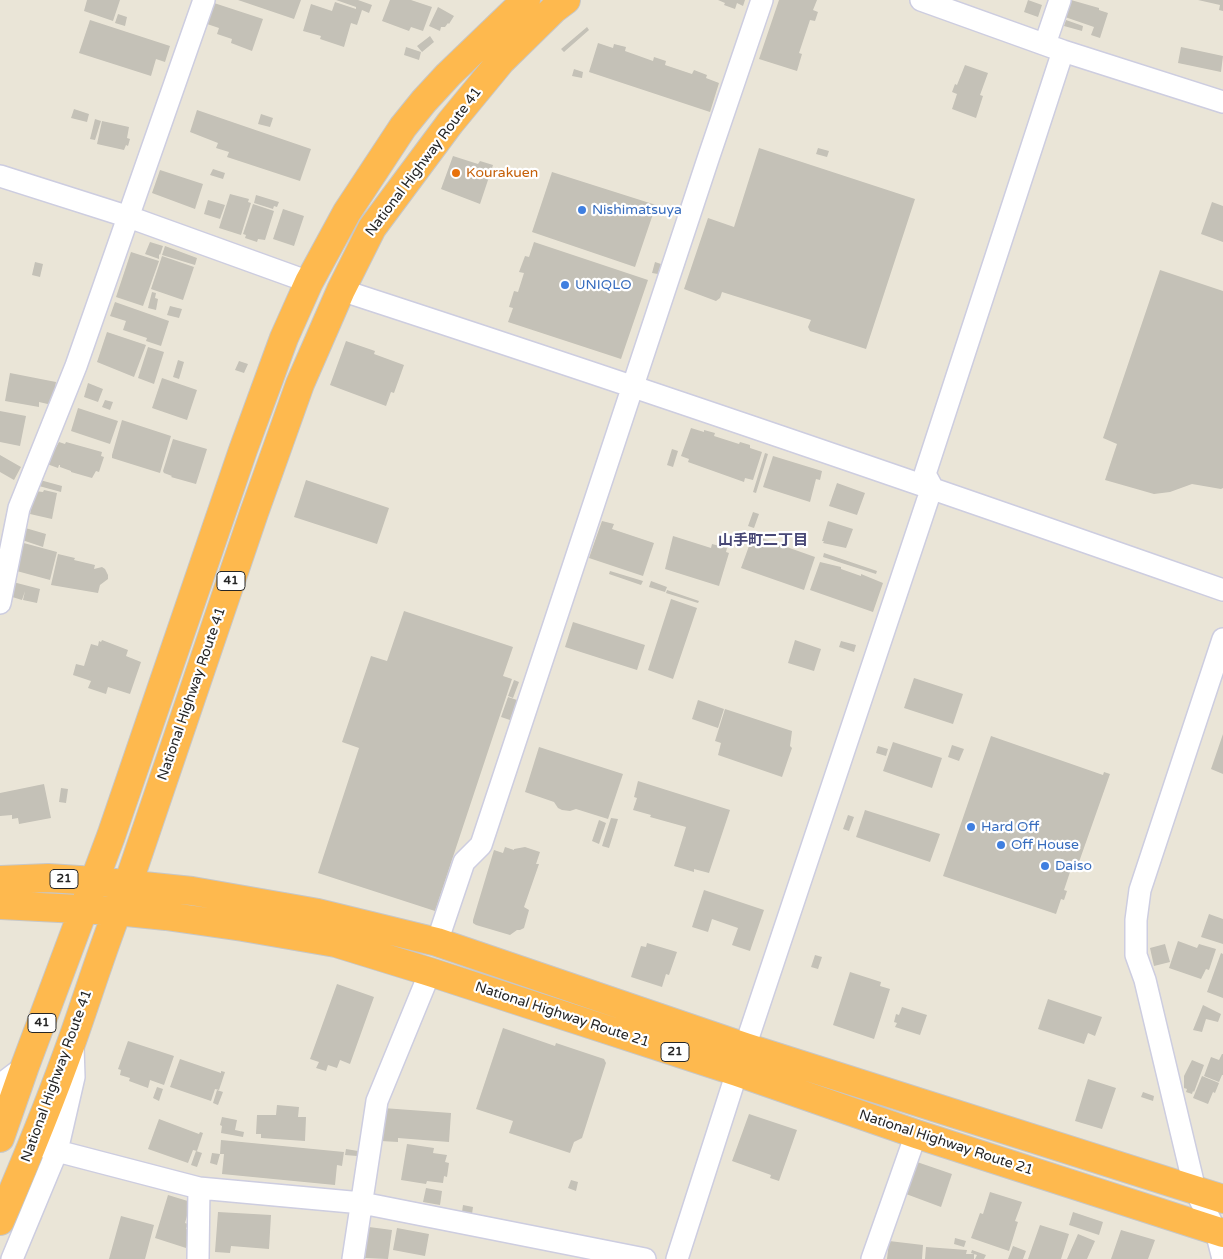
<!DOCTYPE html>
<html>
<head>
<meta charset="utf-8">
<style>
	body { margin:0 }
	canvas { display:block; background:#eae5d7 }
</style>
</head>
<body>
<canvas width="1223" height="1259"></canvas>
<script>
const context = document.querySelector('canvas').getContext('2d');
context.lineJoin = 'round';
function fillPath(path, color) { context.fillStyle = color; context.fill(path, 'evenodd'); }
function trace(path, color, width, dash) { context.strokeStyle = color; context.lineWidth = width; context.lineCap = dash ? 'butt' : 'round'; context.setLineDash(dash || []); context.stroke(path); }
function write(font, color, halo, rows, align = 'center') {
  context.font = font + ' "Varela Round","Noto Sans JP",sans-serif'; context.lineWidth = 4.5; context.setLineDash([]); context.textBaseline = 'middle'; context.strokeStyle = halo; context.fillStyle = color; for (const [text, x, y, turn = 0] of rows) {
    context.save(); context.translate(x, y); context.rotate((+turn || 0) * Math.PI / 180); context.textAlign = isNaN(turn) ? turn : align; if (halo) context.strokeText(text, 0, 0); context.fillText(text, 0, 0); context.restore();
  }
}
fillPath(new Path2D(`
	M87 0H120L113 21 84 11Z
	M238 0H301L294 19Z
	M336 0H358L372 5 369 13 362 10 357 25 351 23 344 47 320 39 321 36 303 31 311 4 332 11 335 2 356 9V7Z
	M390 0H411L432 7 423 31 411 27 409 31 382 21Z
	M718 0H745L743 6 737 3 735 9 724 5 725 3Z
	M779 0H817L813 10 818 12 815 21 810 20 799 53 802 54 797 71 759 59Z
	M1028 0 1042 5 1038 17 1024 12Z
	M1071 0 1099 8V10L1108 13 1100 38 1091 35 1094 27 1065 17Z
	M1198 0H1223V11L1219 10 1220 5Z
	M214 3 263 19 252 51 231 43 232 39 217 34 219 28 207 24Z
	M438 7 454 16 449 24 448 23 445 27H441L440 31 429 26Z
	M118 14 127 17 125 26 115 23Z
	M90 20 170 46 165 62 156 59 151 76 79 53Z
	M1066 20 1083 26 1082 31 1064 26Z
	M587 27 589 30 564 52 561 49Z
	M430 36 434 42 422 52 417 46Z
	M598 43 613 48 614 44 626 47 625 51 653 61 654 57 666 61 665 65 692 74 694 70 707 75 706 78 719 83 710 112 589 72Z
	M406 47 421 52 419 60 404 55Z
	M1181 47 1223 56 1221 72 1178 63Z
	M965 65 988 73 980 95 983 96 976 118 952 109 957 94 952 92 955 84 957 85Z
	M574 69 583 72 582 78 572 76Z
	M74 109 89 114 87 122 71 118Z
	M197 110 311 149 300 181 227 157 229 152 216 148 218 143 190 132Z
	M261 114 273 118 270 127 258 124Z
	M95 119 101 121 95 140 90 139Z
	M102 121 129 127 127 138 130 139 128 146 126 145 124 150 97 144Z
	M759 148 915 199 866 349 810 331 808 327 811 320 722 292 720 298 716 301 684 289 708 218 734 227Z
	M818 148 829 151 827 157 816 154Z
	M453 156 478 164 480 161 493 165 480 204 441 189Z
	M213 169 225 173 223 179 210 175Z
	M160 170 203 184 195 209 152 193Z
	M552 172 656 205 635 267 532 232Z
	M230 194 249 199 248 202 251 203 241 235 219 228Z
	M256 195 279 202 277 207 274 206 273 209 254 203Z
	M208 200 225 205 220 219 204 214Z
	M1212 202 1223 206V242L1201 234Z
	M253 204 274 211 265 240 258 239 257 242 245 238 246 235 243 234Z
	M283 209 304 216 294 246 273 239Z
	M150 242 163 246 160 255 159 254V259L145 254Z
	M534 242 648 280 621 359 508 322 513 308 509 307 514 291 518 292 524 273 519 272 525 256 529 257Z
	M165 246 197 258 195 265 162 255Z
	M131 252 159 261 143 306 116 297Z
	M162 256 194 267 183 300 151 289Z
	M35 262 43 264 40 277 32 275Z
	M655 262 661 264 658 274 652 273Z
	M1160 270 1223 291V488L1221 489 1192 484 1170 492 1154 494 1105 480 1117 444 1103 438Z
	M152 292 156 293 155 298 158 299 156 310 148 308Z
	M115 302 169 321 161 346 146 341 147 338 123 330 126 321 110 316Z
	M170 306 182 309 179 318 167 315Z
	M107 332 146 345 134 377 97 362Z
	M346 341 375 351 374 354 404 365 394 393 391 392 386 406 330 385Z
	M148 347 164 352 154 384 138 378Z
	M178 360 184 362 179 379 173 377Z
	M239 361 248 364 244 373 235 370Z
	M10 373 56 382 52 405 39 402V407L5 401Z
	M162 378 197 390 187 420 152 408Z
	M88 383 103 389 98 402 84 397Z
	M105 400 113 402 110 410 102 407Z
	M78 408 118 421 110 444 71 431Z
	M0 411 26 416 20 446 0 442Z
	M122 420 171 436 160 473 112 458V455Z
	M691 428 704 432V430L715 433 714 436 739 444 740 442 750 445V448L762 452 753 480 745 478 744 482 688 462 689 459 681 456Z
	M173 439 207 449 196 484 171 477 172 476 164 473 163 471Z
	M59 442 65 444 66 442 102 452 101 456 104 457 99 472 96 471 92 478 71 472V471L60 467V465H59L58 468 47 464Z
	M672 449 678 451 673 467 667 465Z
	M765 453 768 454 756 493 753 492Z
	M0 455 21 467 14 480 0 472Z
	M773 456 822 471 820 480 816 479 810 502 763 487Z
	M40 480 62 486 61 492 39 486Z
	M306 480 389 508 377 544 294 517Z
	M837 483 865 493 857 515 829 506Z
	M44 490 57 493 52 519 30 514 35 491 43 492Z
	M753 512 759 514 754 528 748 526Z
	M602 521 614 524 612 529 654 543 643 576 589 558Z
	M828 521 853 529 846 548 823 543 824 541H822Z
	M22 527 46 534 43 547 19 539Z
	M753 535 815 557 804 590 741 568Z
	M673 536 711 548 712 544 727 548 726 552 729 553 719 586 665 569Z
	M20 542 57 552 50 580 13 570Z
	M824 553 877 571 876 574 823 557Z
	M58 554 75 558 74 560 95 565 94 569 102 567 105 569 108 575V579L100 585 98 593 51 585Z
	M820 562 841 567V569L861 576V574L883 583 873 612 810 590Z
	M610 571 643 581 641 585 609 574Z
	M651 581 667 587 665 592 649 587Z
	M13 582 40 589 37 603 23 600 25 591 22 600 9 596Z
	M667 590 699 601 698 603 666 593Z
	M671 599 697 608 673 679 648 670Z
	M404 611 513 647 503 676 512 679 435 911 318 873 359 748 342 742 371 656 387 661Z
	M573 622 645 645 637 670 565 647Z
	M102 640 128 650 126 656 141 662 130 694 108 687 106 694 88 688 91 681 73 675 76 664 84 666 91 644 98 646 99 641 101 642Z
	M795 640 821 649 814 671 788 663Z
	M841 641 856 645 854 652 839 647Z
	M914 678 963 694 953 724 904 708Z
	M514 680 519 682 513 698 508 696Z
	M508 697 517 700 510 720 501 717Z
	M698 700 724 709 718 728 692 719Z
	M725 709 792 731 790 746 792 748 782 777 718 755 721 743 715 741Z
	M1223 734V774L1211 769Z
	M991 736 1103 775 1104 772 1110 774 1079 862 1074 860 1064 890 1067 891 1064 900 1061 899 1056 914 943 876Z
	M893 742 942 758 932 788 883 771Z
	M952 745 964 749 959 761 948 757Z
	M878 746 888 749 886 756 876 753Z
	M539 747 623 774 608 819 576 809 570 811 562 810 558 808 554 802 525 792Z
	M638 781 730 810 709 873 694 869V872L674 866 686 827 650 817 651 815 633 810 637 798 634 797Z
	M44 784 51 818 19 824 18 818 12 819V815L0 816V793Z
	M61 788 68 789 66 803 59 802Z
	M865 810 940 834 930 862 856 837Z
	M848 815 854 817 849 831 843 829Z
	M611 818 618 819 609 848 602 846Z
	M599 820 606 823 599 844 592 841Z
	M505 847 514 850V849L525 847 540 852 536 864H539L524 907 529 910 524 928 520 930H517L510 935 476 925 473 923V920L494 850 503 853Z
	M704 890 764 910 750 951 732 945 738 928 712 919 708 932 692 927Z
	M1209 914 1223 919V944L1201 937Z
	M1178 941 1197 948 1199 944 1216 949 1209 970 1206 969 1201 979 1169 968Z
	M647 943 677 952 669 975 666 974 662 987 631 977 641 946 646 947Z
	M1165 944 1170 962 1154 966 1150 948Z
	M1221 953 1223 954V998L1207 992Z
	M815 955 822 957 818 969 811 967Z
	M850 972 881 982 880 986 890 989 874 1039 833 1025Z
	M337 984 374 997 350 1064 340 1060 337 1068 328 1065 326 1071 316 1068 319 1062 310 1059Z
	M1048 999 1102 1017 1095 1036 1088 1033 1084 1044 1038 1029Z
	M1203 1005 1221 1014 1218 1022 1206 1019 1202 1032 1193 1030Z
	M902 1007 927 1015 920 1035 895 1027 897 1023 894 1022 896 1014 899 1015Z
	M503 1028 555 1046 556 1043 604 1059 606 1063 582 1138 574 1142 570 1153 509 1133 513 1121 476 1109Z
	M128 1041 174 1056 164 1085 150 1080 148 1088 129 1081 130 1078 120 1075 121 1070 118 1069Z
	M1222 1054H1223V1075H1222L1219 1082 1204 1076 1211 1057 1219 1060Z
	M180 1059 221 1073V1071L225 1072 219 1090 215 1089 211 1101 170 1087Z
	M1192 1060 1204 1065 1194 1092 1193 1091 1192 1094 1186 1092 1187 1089 1184 1088V1076Z
	M1202 1076 1219 1083 1215 1093 1213 1092 1208 1104 1193 1098Z
	M1088 1079 1116 1088 1102 1129 1075 1121Z
	M157 1087 163 1089 159 1101 153 1098Z
	M217 1090 223 1092 218 1105 213 1103Z
	M1143 1092 1154 1096 1153 1101 1141 1097Z
	M277 1105 299 1107 298 1117H306L305 1141 261 1138V1134H256L257 1115H276Z
	M383 1108 451 1113 449 1142 398 1138V1142L381 1141Z
	M749 1114 797 1130 779 1181 770 1178 771 1175 732 1161Z
	M222 1117 237 1120 235 1130 244 1132 243 1137 221 1133 222 1126 220 1125Z
	M159 1119 199 1134 200 1132 203 1133 197 1151 193 1150 188 1163 148 1149Z
	M221 1140 344 1152 342 1166 337 1165 335 1185 222 1174 224 1154H220Z
	M407 1144 434 1148 433 1153 447 1155 445 1162 449 1163 447 1177 444 1176 443 1183 427 1181 426 1184 401 1180Z
	M346 1149 358 1151 357 1156 345 1155Z
	M196 1151 202 1153 197 1167 191 1165Z
	M212 1153 220 1154 217 1165 210 1163Z
	M917 1162 952 1174 941 1207 906 1194Z
	M571 1180 578 1182 576 1191 568 1188Z
	M426 1188 442 1191 440 1205 423 1202Z
	M990 1192 1022 1202 1015 1221 1018 1222 1009 1251 971 1238 980 1213 983 1214Z
	M168 1195 191 1202 185 1223 188 1224 186 1229 192 1230 186 1248 155 1238Z
	M463 1205 473 1207 472 1214 462 1212Z
	M218 1212 271 1215 269 1249 231 1246 230 1253 215 1252Z
	M1073 1212 1103 1222 1099 1235 1069 1225Z
	M121 1216 154 1225 145 1259H109Z
	M1040 1225 1069 1234 1061 1259H1028Z
	M369 1227 392 1230 388 1259 365 1258Z
	M397 1228 429 1234 425 1256 393 1250Z
	M1121 1230 1155 1240 1148 1259H1111Z
	M1078 1234 1095 1241 1087 1259H1067Z
	M955 1238 966 1241 964 1247 954 1244Z
	M889 1241 923 1245 922 1259H887Z
	M1013 1246 1026 1251 1023 1259H1008Z
	M926 1247 967 1250 966 1254H974V1259H925Z
	M972 1250 986 1255 984 1259H975L977 1255 971 1253Z`), '#c4c1b7');
const minor = new Path2D(`
	M921 0 1063 51 1223 102
	M1045 44 1060 0
	M0 176 129 217 309 282
	M341 290C636 386 930 487 1223 590
	M0 603 19 508 76 366 204 0
	M437 942 464 862 481 845 709 156 762 0
	M745 1047 932 487 925 474 1063 51
	M0 1085 25 1066
	M45 1147 57 1151 74 1077 73 1046
	M12 1259 57 1151 199 1188 362 1203 645 1259
	M198 1259 199 1188
	M353 1259 377 1101 430 972
	M677 1259 737 1072
	M872 1259 916 1134
	M1223 1259 1216 1231 1195 1190 1145 980 1136 955V920L1140 890 1223 639`);
const highway = new Path2D(`
	M0 880 48 878 95 881 192 891 318 913 437 942 745 1047 1223 1199
	M0 905 117 911 166 916 243 927 336 943 430 972 737 1072 916 1134 1223 1233
	M0 1138 25 1066 111 836 243 450 284 338 309 282 347 212 403 127 424 101 448 75 526 0
	M0 1221C26 1161 51 1100 73 1038 91 987 107 934 128 884L254 513 300 384 341 290 372 228 450 123 501 61 554 9 566 0`);
trace(minor, '#cdcde0', 24);
trace(highway, '#c7c7c7', 30);
trace(minor, '#fff', 21);
trace(highway, '#feb94e', 28);
for (const [x, y, r, color] of [
	[456,173,5,"#e8710a"],
	[582,210,5,"#3f7fe0"],
	[565,285,5,"#3f7fe0"],
	[971,827,5,"#3f7fe0"],
	[1001,845,5,"#3f7fe0"],
	[1045,866,5,"#3f7fe0"]
]) { const dot = new Path2D(); dot.arc(x, y, r, 0, 2 * Math.PI); context.fillStyle = color; context.fill(dot); trace(dot, '#fff', 2); }
for (const [x, y, w] of [
	[231,581,28],
	[64,879,28],
	[42,1023,28],
	[675,1052,28]
]) { const box = new Path2D(); box.roundRect(x - w / 2, y - 9.5, w, 19, 4); context.fillStyle = '#fff'; context.fill(box); trace(box, '#262626', 1); }
write('bold 12px', '#262626', null, [
	["41",231,581],
	["21",64,879],
	["41",42,1023],
	["21",675,1052]
]);
write('14px', '#262626', '#fff', [
	["National Highway Route 41",424,162,-53],
	["National Highway Route 41",192,694,-71],
	["National Highway Route 21",562,1015,18],
	["National Highway Route 41",57,1076,-70],
	["National Highway Route 21",946,1143,18]
]);
write('14px', '#c56008', '#fff', [
	["Kourakuen",466,173]
], 'left');
write('14px', '#366cbe', '#fff', [
	["Nishimatsuya",592,210],
	["UNIQLO",575,285],
	["Hard Off",981,827],
	["Off House",1011,845],
	["Daiso",1055,866]
], 'left');
write('bold 15px', '#484876', '#fff', [
	["山手町二丁目",763,541]
]);
</script>
</body>
</html>
